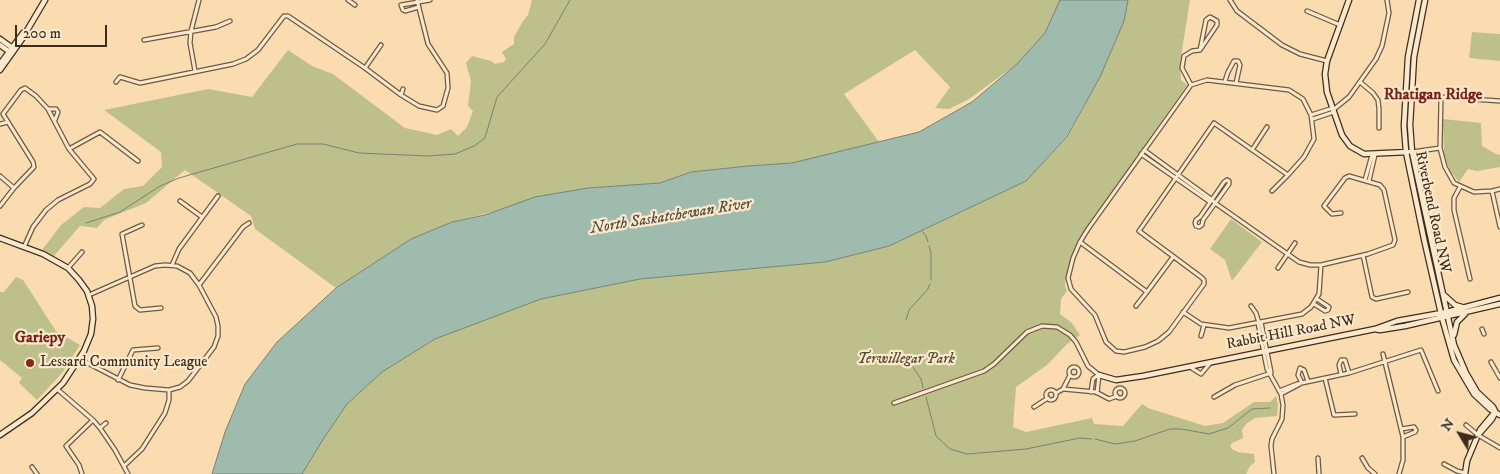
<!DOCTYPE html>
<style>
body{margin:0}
#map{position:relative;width:1500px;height:474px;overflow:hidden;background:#fadcb0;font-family:"IM FELL DW Pica",serif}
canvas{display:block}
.north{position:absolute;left:1435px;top:409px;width:50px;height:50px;-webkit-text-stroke:4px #fce8cc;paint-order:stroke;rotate:307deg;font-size:14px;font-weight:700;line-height:20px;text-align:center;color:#3c2e1d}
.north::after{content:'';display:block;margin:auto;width:18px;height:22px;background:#3c2e1d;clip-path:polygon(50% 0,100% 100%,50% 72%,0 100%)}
.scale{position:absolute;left:15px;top:25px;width:92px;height:22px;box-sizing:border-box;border:2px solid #3c2e1d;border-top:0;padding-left:6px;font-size:15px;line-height:18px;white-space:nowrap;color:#3c2e1d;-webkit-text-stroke:4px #fce8cc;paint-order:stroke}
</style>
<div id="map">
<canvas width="1500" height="474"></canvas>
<div class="north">N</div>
<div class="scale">200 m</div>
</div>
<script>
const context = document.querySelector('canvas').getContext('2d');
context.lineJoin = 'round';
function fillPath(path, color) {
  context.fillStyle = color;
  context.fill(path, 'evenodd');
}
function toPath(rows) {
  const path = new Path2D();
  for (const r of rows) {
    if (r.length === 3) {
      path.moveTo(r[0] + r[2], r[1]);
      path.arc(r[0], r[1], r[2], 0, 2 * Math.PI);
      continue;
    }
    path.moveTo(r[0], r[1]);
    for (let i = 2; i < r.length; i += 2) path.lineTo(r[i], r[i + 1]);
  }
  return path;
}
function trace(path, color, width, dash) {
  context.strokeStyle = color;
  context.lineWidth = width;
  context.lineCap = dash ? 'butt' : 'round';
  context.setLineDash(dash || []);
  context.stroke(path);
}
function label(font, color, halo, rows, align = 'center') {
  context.font = font + ' "IM FELL DW Pica",serif';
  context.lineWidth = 4.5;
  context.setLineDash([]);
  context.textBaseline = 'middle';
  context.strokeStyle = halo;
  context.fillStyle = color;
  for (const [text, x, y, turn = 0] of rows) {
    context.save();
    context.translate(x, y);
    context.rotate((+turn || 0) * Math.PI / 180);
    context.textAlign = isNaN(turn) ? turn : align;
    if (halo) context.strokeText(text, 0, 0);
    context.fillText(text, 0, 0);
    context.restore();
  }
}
const green = toPath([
 [532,0,1060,0,1045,33,1017,64,969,99,949,109,935,108,950,87,915,50,844,94,879,142,792,163,748,166,691,172,661,183,588,188,452,222,411,239,336,288,255,229,251,216,185,170,146,203,104,220,97,228,80,226,54,256,42,250,61,225,84,207,100,208,124,189,143,186,162,167,161,152,104,110,208,89,252,97,288,50,312,66,333,74,405,128,437,135,451,129,458,136,467,127,473,111,468,106,471,81,466,63,472,56,491,61,495,64,504,62,506,59,502,52,514,44,514,37,523,21,528,15],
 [1128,0,1190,0,1180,63,1181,80,1187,85,1078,240,1066,276,1065,286,1067,291,1061,299,1060,314,1071,322,1080,335,1067,344,1047,365,1016,387,1013,427,1026,432,1092,418,1094,424,1123,426,1142,404,1148,408,1205,426,1223,423,1254,402,1270,402,1276,396,1278,404,1277,416,1255,418,1246,424,1242,430,1243,438,1232,443,1230,446,1232,449,1238,452,1254,454,1255,462,1250,466,1246,474,302,474,322,441,347,404,382,372,435,339,541,299,640,279,825,262,889,246,1026,181,1068,137,1101,75,1124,21],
 [1472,32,1500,34,1500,61,1469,58],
 [1443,119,1481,123,1482,146,1496,154,1500,155,1500,167,1477,171,1468,169,1459,182,1449,169,1444,154],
 [1231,219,1262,242,1232,281,1225,260,1210,249],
 [16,277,23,280,56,331,80,345,63,372,37,400,19,383,22,378,0,360,0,292,4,292]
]);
const water = toPath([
 [1060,0,1128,0,1124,21,1101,75,1067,137,1026,181,889,246,825,262,640,279,541,299,435,339,382,372,347,404,322,441,302,474,212,474,225,432,245,384,277,342,336,288,411,239,452,222,485,215,535,197,588,188,660,183,691,172,748,166,792,163,919,132,972,102,1017,64,1045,33,1060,0]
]);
const stream = toPath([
 [86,223,120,212,160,186,179,178,297,144,323,144,359,153,428,156,455,154,474,146,485,138,497,97,545,44,570,0],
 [922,231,926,236,928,242],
 [929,246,931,253,931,280],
 [906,320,909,310,928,289,930,284],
 [913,367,921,379,923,388],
 [926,397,936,436,950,449,967,454,1026,449,1080,438,1092,439],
 [1095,439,1115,444,1135,441,1170,429,1181,429,1209,434,1228,428,1252,409,1270,408]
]);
const street = toPath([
 [348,0,355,5],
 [1230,0,1237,11,1282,45,1300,54,1327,61],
 [419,7,405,11,403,10,401,5,430,0],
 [1307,11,1340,25],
 [144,40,216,27,230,21],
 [365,68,381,45],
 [195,71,190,43,191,31,199,0],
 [1207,80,1289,90,1303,99,1311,115,1314,139,1304,157,1288,175,1214,123,1139,231,1201,277,1204,280,1204,284,1169,332,1158,341,1145,347,1124,352,1116,351,1106,342,1095,315,1071,289,1068,278,1073,258,1080,242,1088,229,1191,85,1207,80],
 [1225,81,1228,72,1234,61,1238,61,1240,65,1236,83],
 [116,82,120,77,140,83,233,64,246,59,258,50,284,16,288,16,365,68,401,95,419,106,437,110,443,106,448,88,447,73,428,44,417,0],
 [1360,82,1373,93,1378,100,1379,109,1379,128],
 [1191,85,1182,68,1184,56,1192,51,1200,50,1217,25,1217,21,1210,17,1206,20,1200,50],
 [401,95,403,89],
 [1500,101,1441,97,1440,148,1445,167,1454,183,1474,192,1492,191,1500,189],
 [49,109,56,109,58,112,55,120],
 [1333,110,1349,97,1376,59,1382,46,1389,13,1387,0],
 [1311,115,1333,108],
 [1313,119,1334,112],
 [0,124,8,122],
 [69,149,100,132,138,161],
 [1144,150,1211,199,1215,203,1299,262,1310,265,1321,265,1368,254,1393,245,1395,240,1384,190,1380,185,1349,176,1345,178,1324,206,1332,214,1341,213],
 [1252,150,1267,127],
 [1412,152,1440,148],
 [1141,154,1210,202],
 [0,176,14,188],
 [1227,180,1229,181,1229,184,1203,220,1202,225,1199,227,1196,226,1195,223,1196,220,1200,217,1224,182,1227,180],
 [1365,180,1372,155],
 [1369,181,1375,155],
 [1460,187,1454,198,1454,210,1470,279],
 [1272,191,1288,175],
 [1492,191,1500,227],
 [180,201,202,217],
 [0,206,14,188,34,167,33,162,3,114,21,90,25,88,36,96,48,109,69,149,94,179,90,184,58,200,46,210,33,227,24,247],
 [142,225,122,234,135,306,140,310,161,308],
 [1080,242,1147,292,1173,257],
 [1363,255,1372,297,1376,299,1408,292],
 [172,265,179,249,218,196],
 [68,268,82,252],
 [1278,268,1295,243],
 [199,285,243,227,249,223],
 [1314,304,1325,311,1328,310,1329,307,1317,299],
 [1136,306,1147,292],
 [1251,306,1256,313,1259,323],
 [1183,312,1201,324,1229,328,1302,314,1311,307,1319,294,1321,265],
 [1261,322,1271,372],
 [1258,323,1267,369,1281,394,1283,405,1282,419,1272,439,1271,446,1274,474],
 [1482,329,1484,334],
 [1201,336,1204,325],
 [1383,354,1403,437,1403,460,1399,474],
 [80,359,130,385,145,388,169,390,180,387,188,381,214,347,218,336,218,326,216,317,199,285,190,273,177,266,165,265,155,266,89,295],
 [1491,362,1500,378],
 [1190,367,1201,374,1211,362],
 [1074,372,5],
 [1341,374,1339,365,1341,360,1345,360,1349,373],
 [1325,378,1334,415,1355,414],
 [118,380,133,350,158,348],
 [1302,383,1298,375,1300,368,1304,370,1308,381],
 [1120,393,5],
 [57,389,93,420,100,428,115,450,128,474],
 [1063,389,1070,375],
 [1051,395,5],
 [1279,391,1297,384,1349,373,1421,350,1438,391],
 [1091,392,1093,379,1098,375],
 [1056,393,1063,389,1096,392,1109,399,1117,396],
 [1097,393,1099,375],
 [1281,394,1300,384],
 [1214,397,1235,385,1271,373],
 [894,403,984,371,994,364,1027,332,1042,326,1057,327,1070,335,1076,342,1088,366,1099,375],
 [1034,407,1048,398],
 [1466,425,1478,435,1500,448],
 [100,428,106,423],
 [1401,429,1414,427,1416,430,1415,432,1403,437],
 [1318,458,1319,474],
 [1362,458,1368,468,1375,474],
 [1444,464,1457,471,1465,473],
 [124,466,142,449,165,413,169,400,169,390],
 [32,467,37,474],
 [82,474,79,465,66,446,93,420]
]);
const secondary = toPath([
 [1349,0,1327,61,1325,74,1327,92,1342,135,1350,146,1364,154,1408,152],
 [1419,0,1408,57,1404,126,1406,152,1424,239,1442,318,1454,360,1474,394,1490,409,1500,415],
 [1425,0,1414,57,1410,125,1412,152,1454,345,1466,373,1477,392,1493,407,1495,411],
 [0,39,14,49],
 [0,45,11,53],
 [0,64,23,33],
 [0,70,22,39,45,0],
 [0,238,43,254,68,268,79,280,87,291,92,306,93,319,91,334,84,351,63,383,32,413,0,435],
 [1444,295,1455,305,1462,307],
 [1375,329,1380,330,1405,326,1500,304],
 [1454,335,1457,322,1465,314],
 [1099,375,1116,380,1143,376,1375,329,1397,321,1447,312,1500,298],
 [1478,435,1492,419,1495,413],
 [1465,474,1467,461,1480,430,1495,412]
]);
const markers = [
 [30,363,5,"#8f2418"]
];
const streetNames = [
 ["Riverbend Road NW",1432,212,78],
 ["Rabbit Hill Road NW",1291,333,-11]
];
const parkNames = [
 ["Terwillegar Park",906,360]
];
const poiNames = [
 ["Lessard Community League",40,363]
];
const neighbourhoodNames = [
 ["Rhatigan Ridge",1433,96],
 ["Gariepy",40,339]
];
const waterNames = [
 ["North Saskatchewan River",671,217,-9]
];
fillPath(green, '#bec08b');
fillPath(water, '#9ebbae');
trace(water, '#778374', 1);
trace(stream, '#778374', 1);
trace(street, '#6c5a42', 5.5);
trace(secondary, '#3c2e1d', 7);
trace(street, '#fce8cc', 3);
trace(secondary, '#fce8cc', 4.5);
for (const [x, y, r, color] of markers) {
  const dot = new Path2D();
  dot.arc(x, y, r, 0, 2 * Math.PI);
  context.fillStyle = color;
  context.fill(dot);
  trace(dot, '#fce8cc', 2);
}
label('15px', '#3c2e1d', '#fce8cc', streetNames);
label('italic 15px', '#564b33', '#fce8cc', parkNames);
label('15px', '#3c2e1d', '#fce8cc', poiNames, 'left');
label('bold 16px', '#7a1f14', '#fce8cc', neighbourhoodNames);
label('italic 16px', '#545141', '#fce8cc', waterNames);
</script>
